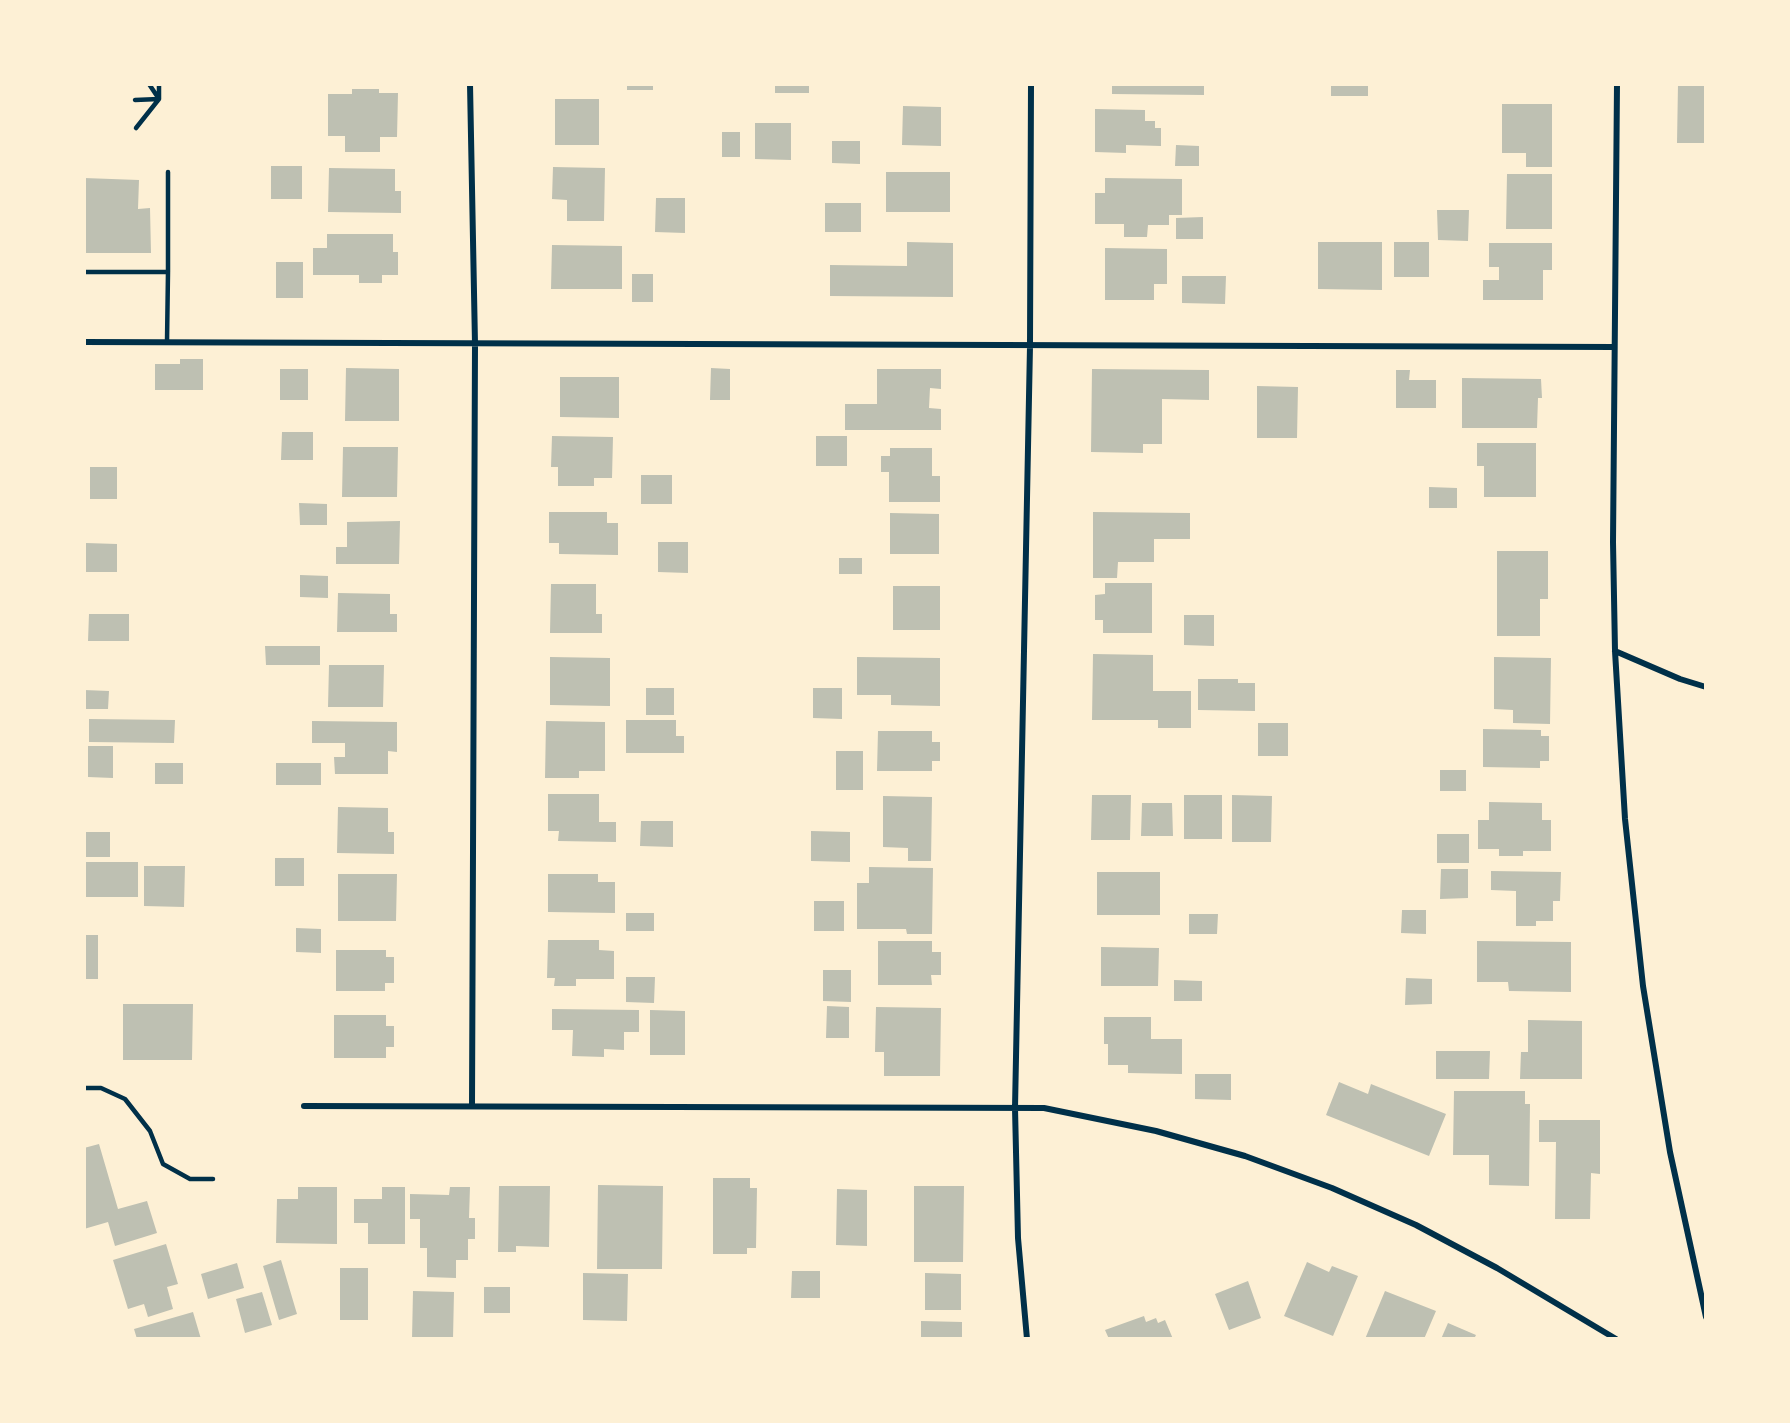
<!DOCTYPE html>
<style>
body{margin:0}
#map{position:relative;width:1790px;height:1423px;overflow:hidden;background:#fdf0d5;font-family:Jost,sans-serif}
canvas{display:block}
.frame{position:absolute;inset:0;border:86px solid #fdf0d5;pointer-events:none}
</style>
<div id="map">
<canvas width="1790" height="1423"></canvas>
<div class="frame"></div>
</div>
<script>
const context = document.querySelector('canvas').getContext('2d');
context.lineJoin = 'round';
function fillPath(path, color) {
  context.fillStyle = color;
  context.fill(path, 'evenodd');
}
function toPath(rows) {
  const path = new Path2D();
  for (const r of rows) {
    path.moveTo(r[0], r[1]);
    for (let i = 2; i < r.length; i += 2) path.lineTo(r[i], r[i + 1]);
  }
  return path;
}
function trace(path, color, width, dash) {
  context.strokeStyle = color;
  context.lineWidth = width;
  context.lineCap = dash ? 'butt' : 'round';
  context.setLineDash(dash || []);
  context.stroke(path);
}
const building = toPath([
 [627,84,653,84,653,90,627,90],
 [775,84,809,84,809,93,775,93],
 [1112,84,1204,84,1204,95,1112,94],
 [1331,84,1368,84,1368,96,1331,96],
 [1678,84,1706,84,1706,143,1677,143],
 [352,89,379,89,379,93,398,93,397,137,380,137,380,152,345,152,345,136,328,136,328,94,352,94],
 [555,99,599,99,599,145,555,145],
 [1502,104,1552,104,1552,167,1526,167,1526,153,1502,153],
 [903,106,941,107,941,146,902,145],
 [1095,109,1145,110,1145,121,1155,121,1155,128,1161,128,1161,146,1126,145,1126,153,1095,152],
 [755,123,791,123,791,160,755,159],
 [722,132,740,132,740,157,722,157],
 [832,141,860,141,860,164,832,163],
 [1176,145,1199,146,1199,166,1175,166],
 [271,166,302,166,302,199,271,199],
 [553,167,605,168,604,221,567,221,567,200,552,199],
 [329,168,395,169,395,191,401,191,401,213,328,212],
 [886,172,950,172,950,212,886,212],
 [1507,174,1552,174,1552,229,1506,229],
 [84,178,139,180,138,209,150,208,151,253,84,253],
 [1105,178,1182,179,1182,215,1169,215,1169,225,1148,225,1147,237,1124,237,1124,224,1095,224,1095,193,1105,193],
 [656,198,685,198,685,233,655,232],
 [825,203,861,203,861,232,825,232],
 [1437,210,1469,210,1468,241,1438,240],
 [1203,217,1203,239,1176,239,1176,218],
 [327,234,393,234,393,252,398,252,398,275,382,275,382,283,359,283,359,275,313,275,313,248,327,248],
 [907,242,953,243,953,297,830,296,830,265,907,266],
 [1318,242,1382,242,1382,290,1318,289],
 [1394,242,1429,242,1429,277,1394,277],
 [1489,243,1552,243,1552,270,1543,270,1543,300,1483,300,1483,280,1499,280,1499,267,1489,267],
 [552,245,622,246,622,289,551,289],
 [1105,248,1167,249,1167,284,1154,284,1154,300,1105,300],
 [276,262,303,262,303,298,276,298],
 [632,274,653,274,653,302,632,302],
 [1182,276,1226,276,1225,304,1182,303],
 [180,359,203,359,203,390,155,390,155,364,180,364],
 [346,368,399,369,399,421,345,421],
 [711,368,730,369,730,400,710,400],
 [280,369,308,369,308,400,280,400],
 [877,369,941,369,941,389,930,388,929,408,941,409,941,430,845,430,845,404,877,404],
 [1092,369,1209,370,1209,400,1162,399,1162,444,1143,444,1143,453,1091,452],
 [1396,370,1410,370,1409,380,1436,380,1436,408,1396,408],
 [560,377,619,377,619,418,560,417],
 [1462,378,1541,379,1542,398,1538,398,1537,428,1462,428],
 [1257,386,1298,387,1297,438,1257,438],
 [282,432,313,432,313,460,281,460],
 [552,436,613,437,612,478,594,478,594,486,558,486,558,467,551,467],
 [816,436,847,436,847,466,816,466],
 [1477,443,1536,443,1536,497,1484,497,1484,466,1477,466],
 [343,447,398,447,397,497,342,497],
 [890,448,932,448,932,476,940,476,940,502,889,502,889,472,881,472,881,456,890,456],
 [90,467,117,467,117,499,90,499],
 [641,475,672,475,672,504,641,504],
 [1429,487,1457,488,1457,508,1429,508],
 [299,503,327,504,327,525,300,525],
 [549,512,607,512,607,523,618,523,618,555,559,554,559,543,549,543],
 [1093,512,1190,513,1190,539,1154,539,1154,562,1118,562,1117,578,1093,578],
 [890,513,939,514,939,554,890,554],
 [400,521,399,564,336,564,336,547,347,547,347,522],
 [658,542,688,542,688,573,658,572],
 [86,543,117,544,117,572,86,572],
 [1497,551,1548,551,1548,599,1540,599,1540,636,1497,636],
 [839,558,862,558,862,574,839,574],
 [300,575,328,576,328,598,300,597],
 [1105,583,1152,583,1152,633,1103,633,1103,620,1095,620,1095,595,1105,594],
 [551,584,596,584,596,614,602,614,602,633,550,633],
 [893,586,940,586,940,630,893,630],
 [338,593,390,594,390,614,397,614,397,632,337,632],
 [89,614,129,614,129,641,88,641],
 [1184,615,1214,615,1214,646,1184,645],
 [265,646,320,646,320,665,266,665],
 [1093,654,1153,655,1153,691,1191,691,1191,728,1158,728,1158,720,1092,720],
 [550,657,610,658,610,706,550,705],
 [857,657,940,658,940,706,891,705,891,695,857,695],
 [1494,657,1551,658,1550,724,1513,723,1513,710,1494,709],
 [329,665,384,665,383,707,328,707],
 [1198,679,1238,679,1238,683,1255,683,1255,711,1198,710],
 [646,688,674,688,674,715,646,715],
 [813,688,842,688,842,719,813,718],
 [84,690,109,691,108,709,84,709],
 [89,719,175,720,174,743,89,742],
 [626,720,676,720,676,736,684,736,684,753,626,753],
 [312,721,397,722,397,752,388,751,388,774,335,774,334,757,345,757,345,743,312,743],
 [546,721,605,722,605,771,579,771,579,778,545,778],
 [1258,723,1288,723,1288,756,1258,756],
 [1483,729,1541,730,1541,736,1549,736,1549,761,1540,761,1540,768,1483,767],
 [878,731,932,731,932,742,940,742,940,761,932,761,932,771,877,771],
 [88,746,113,746,113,778,88,777],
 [836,751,863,751,863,790,836,790],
 [155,763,183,763,183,784,155,784],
 [276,763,321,763,321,785,276,785],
 [1440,770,1466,770,1466,791,1440,791],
 [548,794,599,794,599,822,616,822,616,842,558,841,559,831,548,831],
 [1092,795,1131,795,1130,840,1091,840],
 [1184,795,1222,795,1222,839,1184,839],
 [1232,795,1272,796,1271,842,1232,842],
 [883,796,932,797,931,861,908,861,908,848,883,847],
 [1489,802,1542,803,1542,820,1551,820,1551,851,1523,851,1523,856,1499,856,1499,849,1478,849,1478,820,1489,820],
 [1142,803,1172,803,1173,836,1141,836],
 [338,807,388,808,388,832,394,832,394,854,337,853],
 [641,821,673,821,673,847,640,846],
 [811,831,850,832,850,862,811,861],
 [84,832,110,832,110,857,84,857],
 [1437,834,1469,834,1469,863,1437,863],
 [275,858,304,858,304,886,275,886],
 [84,862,138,862,138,897,84,897],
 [144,866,185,866,184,907,144,906],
 [869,867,933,868,932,934,907,934,906,929,857,929,857,883,869,883],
 [1441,869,1468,869,1468,898,1440,899],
 [1491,871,1561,872,1560,901,1553,901,1553,921,1536,921,1536,926,1516,926,1516,891,1491,890],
 [1097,872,1160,872,1160,915,1097,915],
 [338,874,397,874,396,921,338,921],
 [548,874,598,874,598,882,615,882,615,913,548,912],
 [814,901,844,901,844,931,814,931],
 [1402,910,1426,910,1426,934,1401,933],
 [626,913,654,913,654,931,626,931],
 [1189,914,1218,914,1217,934,1189,934],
 [296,928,321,929,321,953,296,952],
 [84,935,98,935,98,979,84,979],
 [548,940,599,940,599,950,614,951,614,979,576,979,576,986,554,986,555,978,547,978],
 [878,941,932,941,932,952,941,952,941,975,931,975,932,985,878,985],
 [1477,941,1571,942,1571,992,1509,991,1508,982,1477,982],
 [1101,947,1159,948,1158,986,1101,986],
 [336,950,386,950,386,957,394,957,394,983,385,983,385,991,336,991],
 [823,970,851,970,851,1002,823,1001],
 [626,977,655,977,654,1003,626,1002],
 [1406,978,1432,979,1432,1004,1405,1005],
 [1174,980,1202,981,1202,1001,1174,1001],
 [123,1004,193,1004,192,1060,123,1060],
 [827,1006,849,1007,849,1038,826,1038],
 [876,1007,941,1008,940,1076,884,1076,884,1052,875,1052],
 [552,1009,639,1010,639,1032,624,1032,624,1050,604,1049,604,1057,572,1056,573,1030,552,1030],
 [650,1010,685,1011,685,1055,650,1055],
 [334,1015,386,1015,386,1026,394,1026,394,1047,386,1047,386,1058,334,1058],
 [1104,1017,1151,1017,1151,1039,1182,1039,1182,1074,1128,1073,1128,1065,1108,1065,1108,1044,1104,1044],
 [1528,1020,1582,1021,1582,1079,1520,1079,1521,1052,1528,1052],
 [1436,1051,1490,1051,1489,1079,1436,1079],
 [1195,1074,1231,1074,1231,1100,1195,1099],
 [1339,1082,1368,1094,1371,1084,1446,1114,1429,1156,1326,1115],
 [1454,1091,1525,1091,1525,1104,1530,1104,1529,1186,1489,1185,1489,1155,1453,1155],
 [1539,1120,1600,1120,1600,1174,1591,1173,1590,1219,1555,1219,1556,1142,1539,1142],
 [99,1144,118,1209,147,1201,157,1233,115,1246,108,1222,84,1229,84,1148],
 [713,1178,750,1178,750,1188,757,1188,756,1248,747,1248,747,1254,713,1254],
 [598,1185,663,1186,662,1269,597,1269],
 [499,1186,550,1186,549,1247,516,1246,516,1252,498,1252],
 [914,1186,964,1186,963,1262,914,1262],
 [298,1187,337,1187,337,1244,276,1243,277,1199,298,1199],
 [382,1187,405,1187,405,1244,368,1244,368,1223,354,1223,354,1199,382,1199],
 [450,1187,470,1187,469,1218,475,1218,475,1239,468,1239,468,1260,456,1260,456,1278,427,1277,427,1248,420,1248,420,1219,410,1219,410,1194,449,1195],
 [837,1189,867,1190,867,1246,836,1245],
 [166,1244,178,1284,167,1287,173,1309,148,1317,144,1304,128,1309,113,1260],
 [281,1260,297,1314,279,1320,263,1266],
 [1307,1262,1329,1272,1332,1266,1358,1276,1333,1336,1284,1316],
 [237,1263,244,1288,208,1299,201,1274],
 [340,1268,368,1268,368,1320,340,1320],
 [792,1271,820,1271,820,1298,791,1298],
 [583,1273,628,1274,627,1321,583,1320],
 [925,1273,961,1274,961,1310,925,1310],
 [1248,1281,1261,1318,1229,1330,1215,1294],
 [484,1287,510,1287,510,1313,484,1313],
 [413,1291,454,1292,453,1339,412,1339],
 [1385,1291,1436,1311,1424,1339,1365,1339],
 [262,1292,272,1325,245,1333,236,1299],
 [193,1312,201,1339,137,1339,134,1329],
 [1144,1316,1146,1322,1156,1318,1158,1323,1165,1320,1173,1339,1109,1339,1105,1330],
 [921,1321,962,1322,962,1339,921,1339],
 [1448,1323,1476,1335,1474,1339,1441,1339]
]);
const service = toPath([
 [135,100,159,99,149,84],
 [136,128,159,99,159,84],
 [84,272,168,272,167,342],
 [168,272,168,172],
 [84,1088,101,1088,125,1099,150,1131,163,1164,190,1179,213,1179]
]);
const minor = toPath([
 [470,84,475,344,472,1106],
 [1617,84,1613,542,1615,651,1625,819,1643,986,1670,1152,1706,1317],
 [84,342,1614,347],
 [1615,651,1680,679,1706,687],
 [304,1106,1044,1108,1156,1131,1245,1156,1332,1188,1416,1225,1497,1268,1616,1339],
 [1027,1339,1018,1238,1015,1108,1030,346,1031,84]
]);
fillPath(building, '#bec0b2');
trace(service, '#003049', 4.5);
trace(minor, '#003049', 6);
</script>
